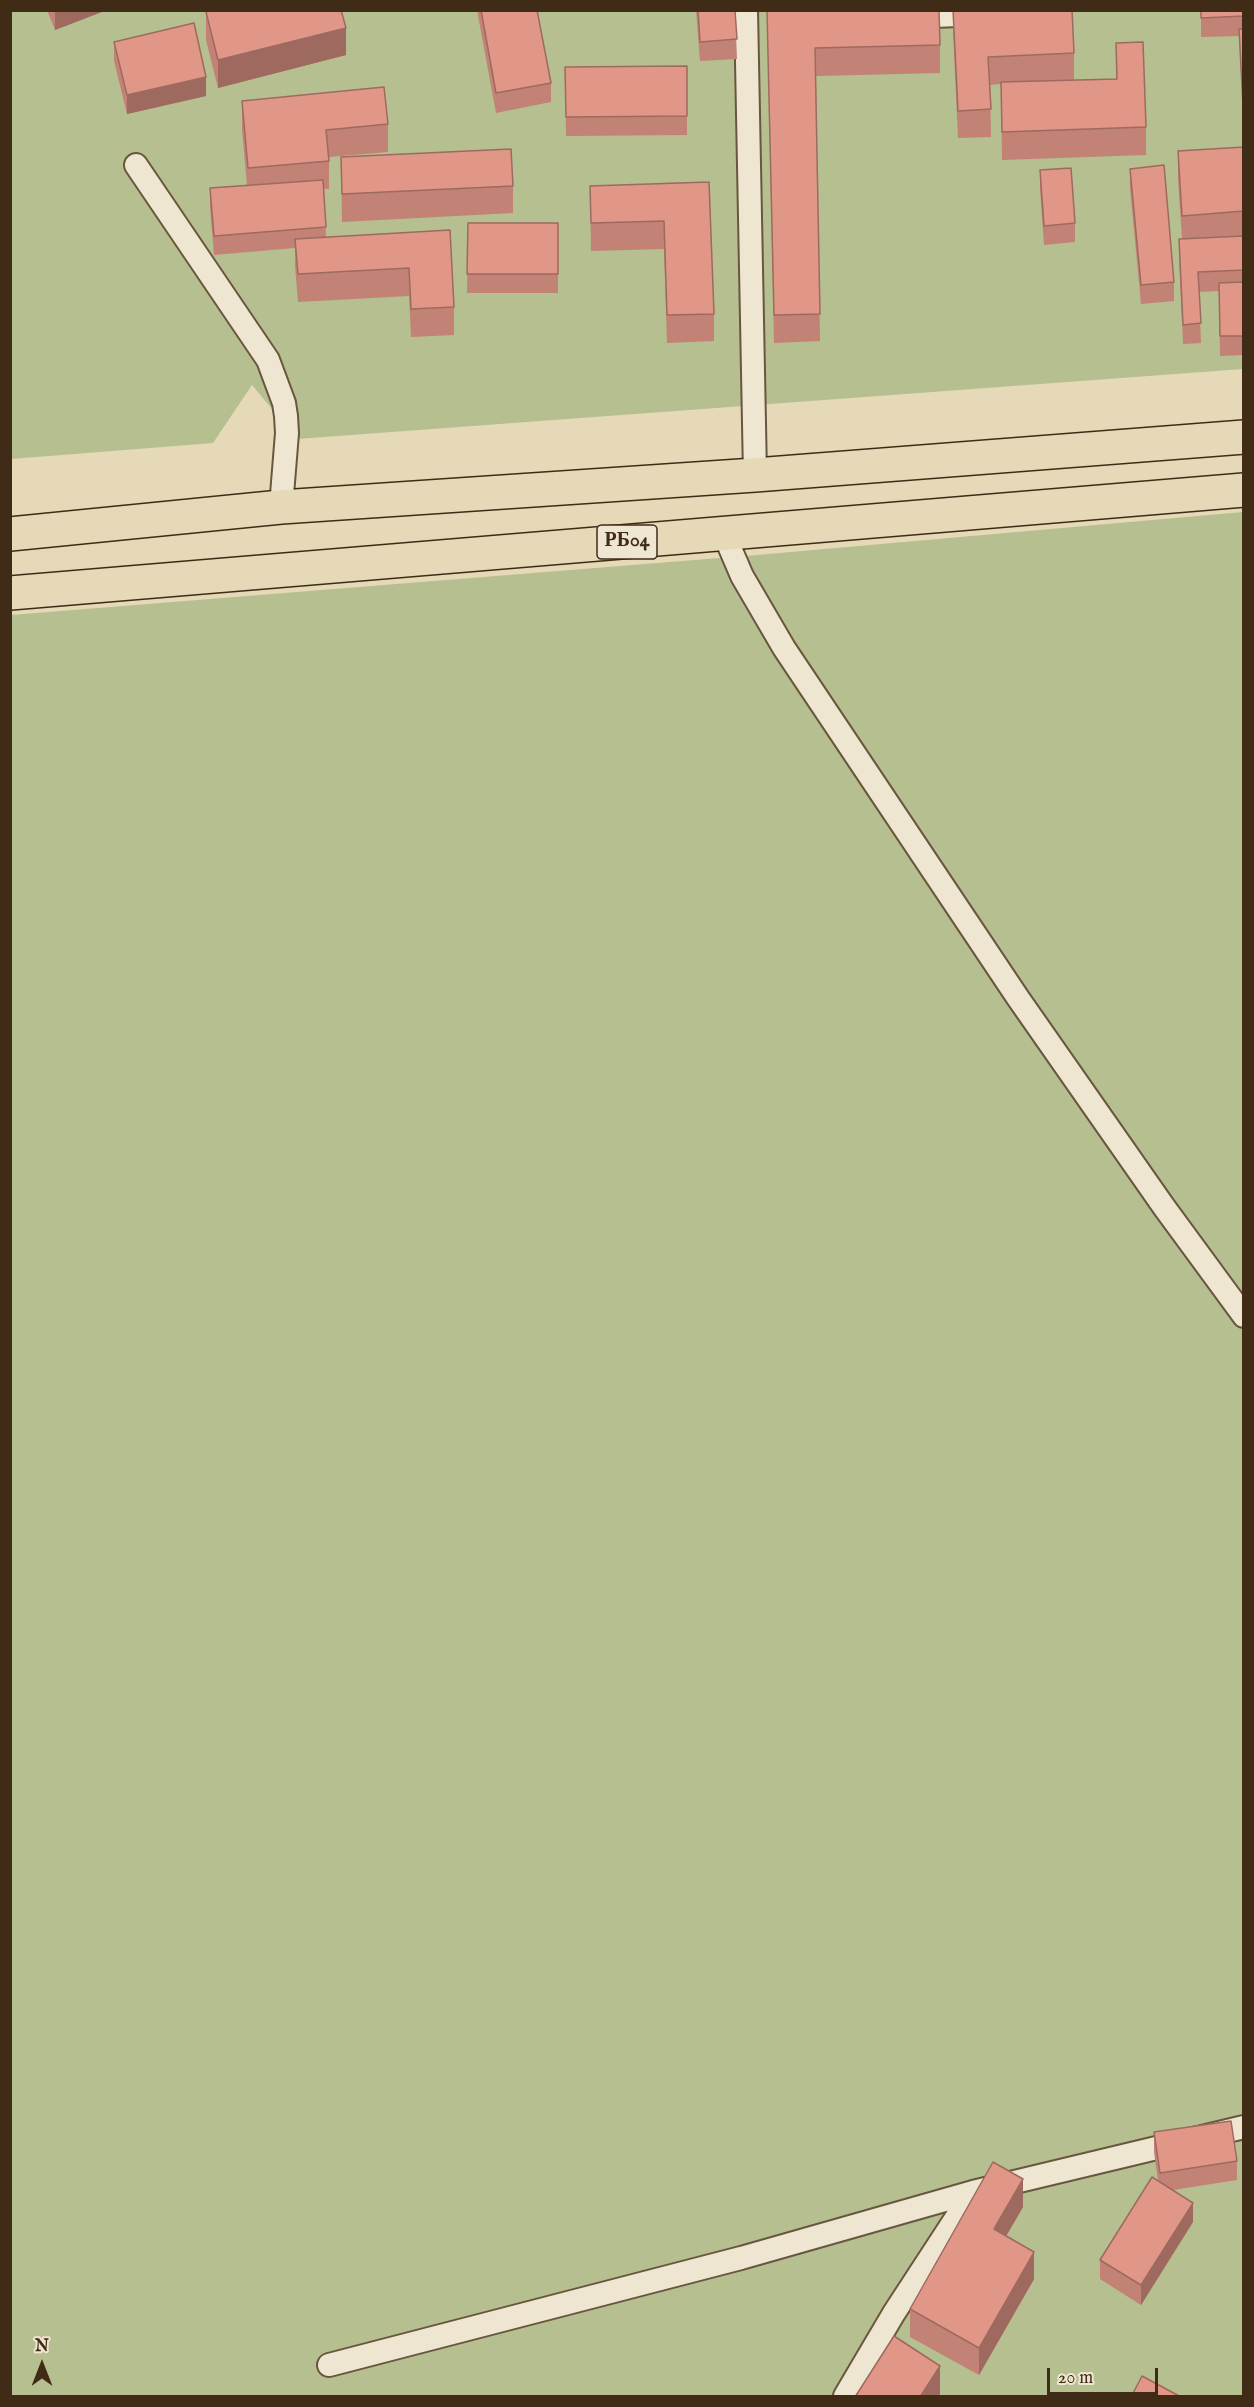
<!DOCTYPE html>
<meta charset="utf-8">
<style>
body{margin:0}
#map{position:relative;width:1254px;height:2407px;overflow:hidden;background:#e5d9b8;font-family:"IM FELL English",serif}
canvas{display:block}
.frame{position:absolute;inset:0;border:12px solid #402b17;pointer-events:none}
.north{position:absolute;left:12px;top:2335px;width:60px;height:60px;-webkit-text-stroke:4px #eee6d1;paint-order:stroke;rotate:0deg;font-size:16px;font-weight:700;line-height:24px;text-align:center;color:#402b17}
.north::after{content:'';display:block;margin:auto;width:21px;height:27px;background:#402b17;clip-path:polygon(50% 0,100% 100%,50% 72%,0 100%)}
.scale{position:absolute;left:1047px;top:2368px;width:111px;height:27px;box-sizing:border-box;border:3px solid #402b17;border-top:0;padding-left:8px;font-size:18px;line-height:21px;white-space:nowrap;color:#402b17;-webkit-text-stroke:4px #eee6d1;paint-order:stroke}
</style>
<div id="map">
<canvas width="1254" height="2407"></canvas>
<div class="frame"></div>
<div class="north">N</div>
<div class="scale">20 m</div>
</div>
<script>
const context = document.querySelector('canvas').getContext('2d');
context.lineJoin = 'round';
function fillPath(path, color) {
  context.fillStyle = color;
  context.fill(path, 'evenodd');
}
function toPath(rows) {
  const path = new Path2D();
  for (const r of rows) {
    path.moveTo(r[0], r[1]);
    for (let i = 2; i < r.length; i += 2) path.lineTo(r[i], r[i + 1]);
  }
  return path;
}
function trace(path, color, width, dash) {
  context.strokeStyle = color;
  context.lineWidth = width;
  context.lineCap = dash ? 'butt' : 'round';
  context.setLineDash(dash || []);
  context.stroke(path);
}
function label(font, color, halo, rows, align = 'center') {
  context.font = font + ' "IM FELL English",serif';
  context.lineWidth = 5;
  context.setLineDash([]);
  context.textBaseline = 'middle';
  context.strokeStyle = halo;
  context.fillStyle = color;
  for (const [text, x, y, turn = 0] of rows) {
    context.save();
    context.translate(x, y);
    context.rotate((+turn || 0) * Math.PI / 180);
    context.textAlign = isNaN(turn) ? turn : align;
    if (halo) context.strokeText(text, 0, 0);
    context.fillText(text, 0, 0);
    context.restore();
  }
}
const green = toPath([
 [11,11,1243,11,1243,369,297,439,252,385,213,443,11,459],
 [1243,512,1243,2396,11,2396,11,615,757,555]
]);
const service = toPath([
 [746,10,755,475],
 [909,17,984,14],
 [136,165,268,360,284,403,286,416,287,433,281,507],
 [724,534,742,576,784,648,1018,998,1164,1207,1244,1316],
 [329,2365,741,2258,973,2192,1244,2127],
 [845,2396,894,2313,973,2192]
]);
const trunk = toPath([
 [10,534,281,507,755,475,1244,437],
 [10,593,1244,490]
]);
const wall = toPath([
 [47,10,107,10,55,30],
 [477,10,537,10,551,83,551,102,496,113],
 [696,10,735,10,737,59,700,61],
 [767,10,940,45,940,73,816,76,820,341,774,343],
 [953,10,1074,53,1074,80,1116,79,1116,43,1146,127,1146,155,1002,160,1001,84,990,85,991,137,958,138,953,30],
 [1201,10,1244,10,1244,124,1239,36,1201,37],
 [206,12,346,55,218,88,206,40],
 [114,42,206,96,127,114,114,61],
 [565,67,687,116,687,135,566,136],
 [242,101,388,124,388,152,329,157,329,189,324,189,326,237,450,230,454,307,454,335,411,337,409,296,298,302,295,266,295,248,214,255,210,207,210,188,247,185,242,129],
 [1244,147,1244,355,1220,356,1219,291,1199,292,1201,343,1183,344,1179,258,1179,239,1182,238,1178,179,1178,151],
 [341,157,513,186,513,213,342,222],
 [1130,169,1174,282,1174,301,1141,304,1130,188],
 [1040,170,1075,223,1075,242,1044,245,1040,190],
 [709,182,714,314,714,341,667,343,664,249,591,251,590,186],
 [468,223,558,223,558,293,467,293],
 [1154,2132,1237,2161,1237,2180,1173,2190,1193,2222,1141,2305,1100,2279,1100,2260,1158,2181,1154,2152],
 [1023,2207,1006,2236,1034,2279,979,2375,910,2337,910,2309]
]);
const shadedWall = toPath([
 [56,10,107,10,55,30,55,11],
 [346,28,346,55,218,88,218,60],
 [206,77,206,96,127,114,127,95],
 [1023,2179,1023,2207,994,2257,994,2229],
 [1193,2203,1193,2222,1141,2305,1141,2285],
 [1034,2252,1034,2279,979,2375,979,2348],
 [940,2366,940,2394,938,2397,920,2397]
]);
const building = toPath([
 [213,10,341,10,346,28,218,60,206,12,213,10],
 [481,10,537,10,551,83,496,93,481,10],
 [698,10,735,10,737,39,700,42,698,10],
 [767,10,939,10,940,45,815,48,820,314,774,315,767,10],
 [953,10,1072,10,1074,53,988,57,991,109,958,111,953,10],
 [1201,10,1244,10,1244,16,1201,18,1201,10],
 [194,23,206,77,127,95,114,42,194,23],
 [1239,29,1244,29,1243,105,1239,29],
 [1143,42,1146,127,1002,132,1001,82,1117,79,1116,43,1143,42],
 [687,66,687,116,566,117,565,67,687,66],
 [384,87,388,124,326,130,329,161,248,168,242,101,384,87],
 [1244,147,1244,211,1182,216,1178,151,1244,147],
 [511,149,513,186,342,194,341,157,511,149],
 [1164,165,1174,282,1141,285,1130,169,1164,165],
 [1071,168,1075,223,1044,226,1040,170,1071,168],
 [323,180,326,227,214,236,210,188,323,180],
 [709,182,714,314,667,315,664,221,591,223,590,186,709,182],
 [468,223,558,223,558,274,467,274,468,223],
 [450,230,454,307,411,309,409,268,298,274,295,239,450,230],
 [1244,236,1244,270,1198,272,1201,323,1183,325,1179,239,1244,236],
 [1244,282,1244,336,1220,336,1219,283,1244,282],
 [1231,2121,1237,2161,1160,2173,1154,2132,1231,2121],
 [993,2162,1023,2179,994,2229,1034,2252,979,2348,910,2309,993,2162],
 [1152,2177,1193,2203,1141,2285,1100,2260,1152,2177],
 [894,2336,940,2366,920,2397,855,2397,894,2336],
 [1142,2376,1181,2397,1131,2397,1142,2376]
]);
const shields = [
 [627,542,60]
];
const shieldNames = [
 ["РБ04",627,542]
];
fillPath(green, '#b5bf8f');
trace(service, '#69563f', 26);
trace(trunk, '#402b17', 36);
trace(service, '#eee6d1', 22);
trace(trunk, '#e5d9b8', 33);
fillPath(wall, '#c28275');
fillPath(shadedWall, '#9e6a5f');
fillPath(building, '#e19788');
trace(building, '#9e6a5f', 1.5);
for (const [x, y, w] of shields) {
  const box = new Path2D();
  box.roundRect(x - w / 2, y - 17, w, 34, 4.5);
  context.fillStyle = '#eee6d1';
  context.fill(box);
  trace(box, '#402b17', 1.5);
}
label('bold 20px', '#402b17', null, shieldNames);
</script>
